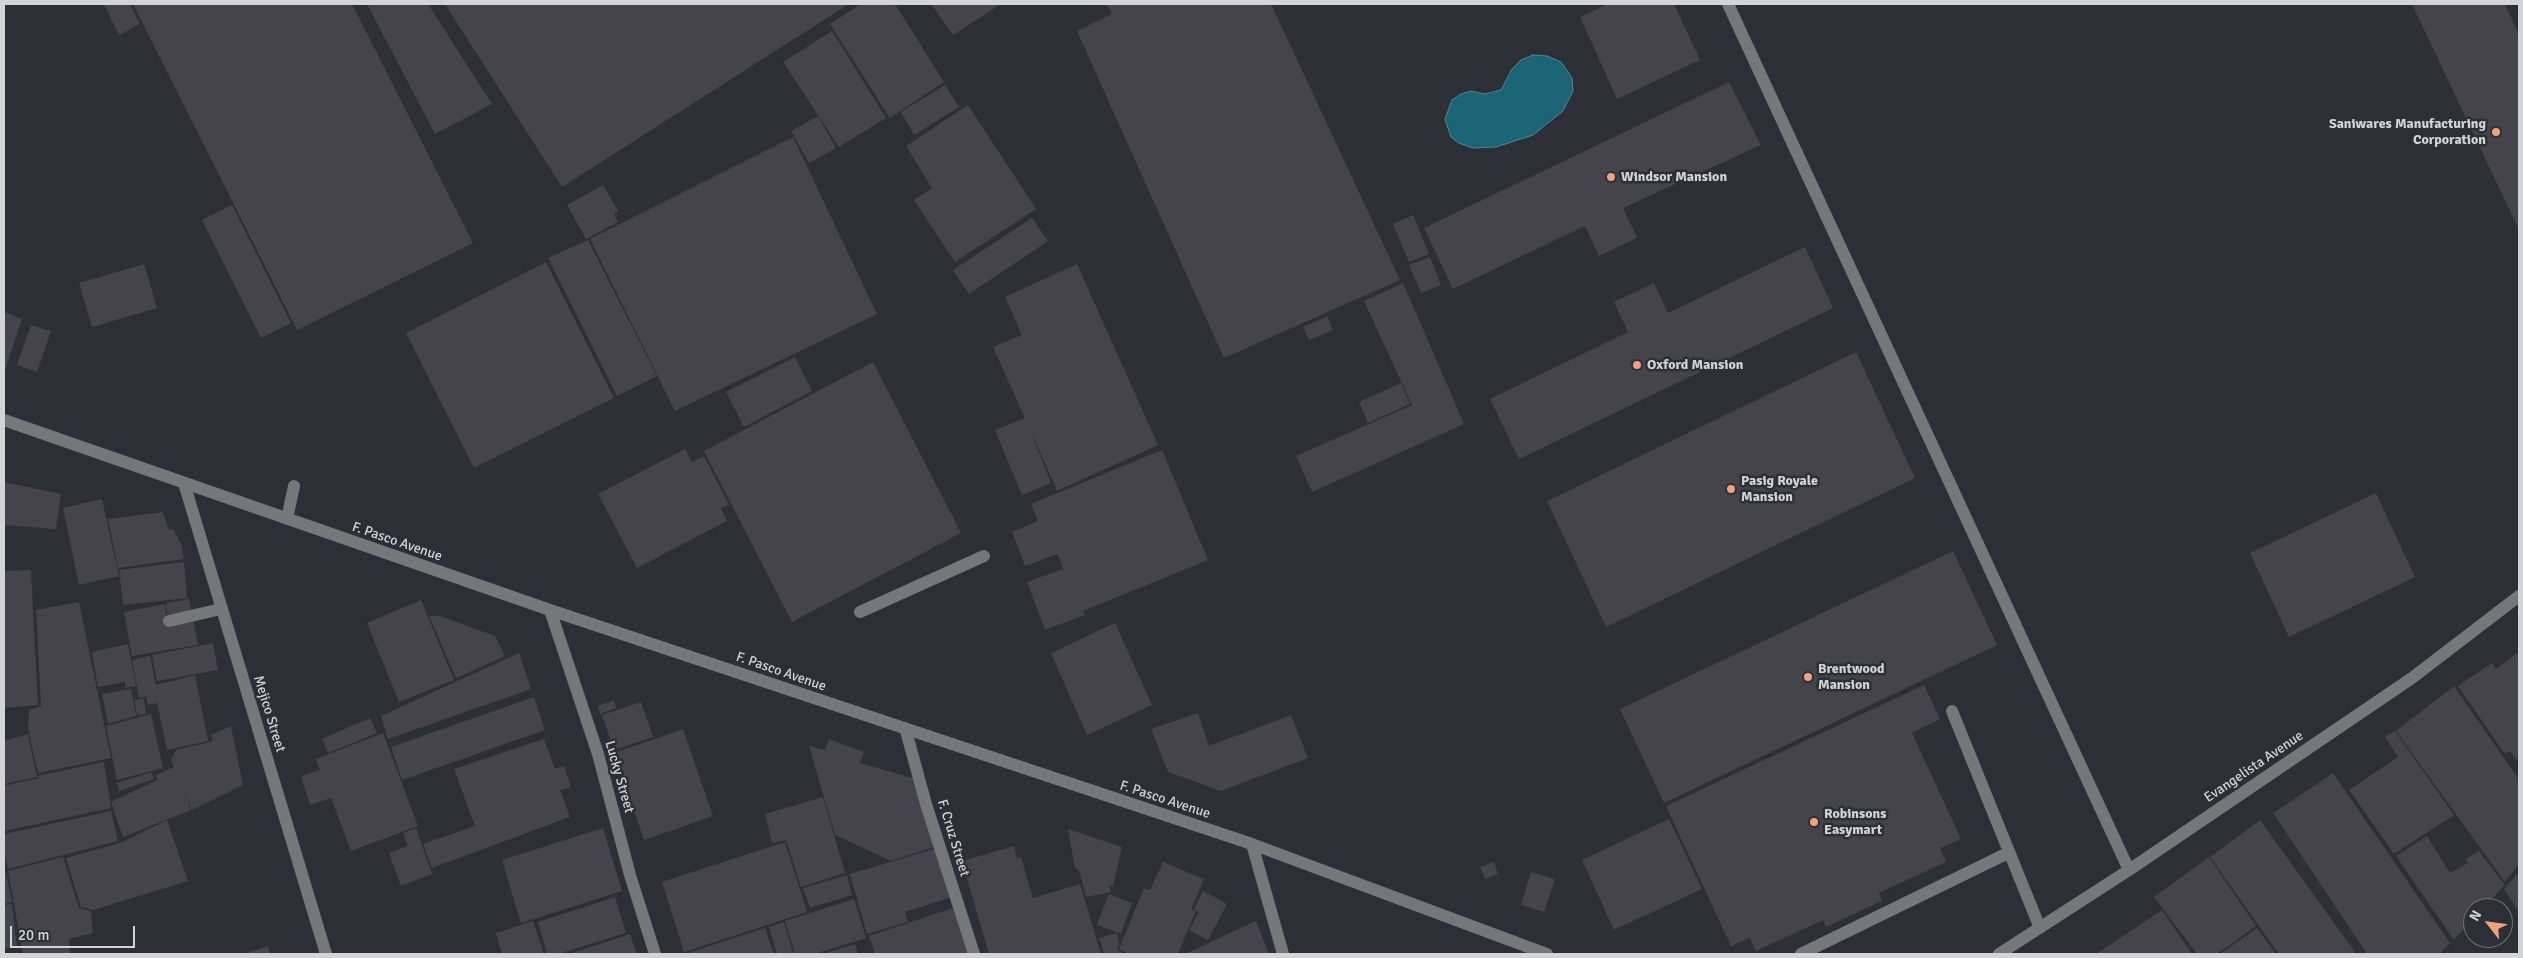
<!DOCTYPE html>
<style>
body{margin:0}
#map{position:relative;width:2523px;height:958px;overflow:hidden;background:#2d2f37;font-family:Signika,sans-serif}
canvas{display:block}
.frame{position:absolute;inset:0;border:5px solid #d2d4d8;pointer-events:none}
.north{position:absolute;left:2463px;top:898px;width:50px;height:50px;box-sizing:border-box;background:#2d2f37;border:1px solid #6f7177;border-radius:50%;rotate:300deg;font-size:14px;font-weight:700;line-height:20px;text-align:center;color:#d2d4d8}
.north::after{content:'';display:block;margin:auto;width:18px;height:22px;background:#f1a17d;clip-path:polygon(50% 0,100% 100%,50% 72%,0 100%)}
.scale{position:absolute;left:10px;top:926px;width:125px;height:22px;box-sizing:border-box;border:2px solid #d2d4d8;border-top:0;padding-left:6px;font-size:15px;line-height:18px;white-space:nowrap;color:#d2d4d8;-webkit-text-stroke:4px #2d2f37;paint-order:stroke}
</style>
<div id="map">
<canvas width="2523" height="958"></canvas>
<div class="frame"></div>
<div class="north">N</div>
<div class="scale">20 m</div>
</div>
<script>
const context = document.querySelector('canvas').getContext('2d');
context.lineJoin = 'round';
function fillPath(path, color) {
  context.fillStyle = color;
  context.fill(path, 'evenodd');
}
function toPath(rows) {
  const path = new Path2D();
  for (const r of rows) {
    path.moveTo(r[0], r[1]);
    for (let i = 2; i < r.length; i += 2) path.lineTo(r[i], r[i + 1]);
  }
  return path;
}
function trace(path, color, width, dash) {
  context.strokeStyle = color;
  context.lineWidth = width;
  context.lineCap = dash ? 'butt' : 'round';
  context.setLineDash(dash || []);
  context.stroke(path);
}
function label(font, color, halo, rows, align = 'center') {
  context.font = font + ' Signika,sans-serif';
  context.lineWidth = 5;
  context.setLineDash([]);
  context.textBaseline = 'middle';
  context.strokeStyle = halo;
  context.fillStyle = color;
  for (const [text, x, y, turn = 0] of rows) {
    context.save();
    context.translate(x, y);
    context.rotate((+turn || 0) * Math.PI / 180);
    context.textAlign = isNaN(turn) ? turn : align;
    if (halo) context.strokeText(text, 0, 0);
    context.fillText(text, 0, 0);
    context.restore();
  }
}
const water = toPath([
 [1533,55,1547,56,1561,62,1572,78,1573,91,1563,111,1533,135,1496,147,1473,148,1459,143,1451,137,1445,119,1452,100,1461,94,1471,91,1485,94,1501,90,1512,69,1521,60,1533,55]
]);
const building = toPath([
 [104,4,130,4,140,24,119,35],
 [133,4,352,4,473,243,297,330],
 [367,4,428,4,492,104,435,134],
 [445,4,849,4,562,187],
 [861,4,895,4,944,82,890,118,830,24],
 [931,4,1001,4,953,35],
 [1107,4,1271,4,1400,280,1224,358,1077,31,1112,14],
 [1608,4,1674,4,1700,60,1617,99,1580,17],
 [2412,4,2505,4,2519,35,2519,230],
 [832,31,886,118,839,147,783,62],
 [1729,82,1761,145,1623,208,1637,238,1599,256,1585,226,1453,289,1424,228],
 [945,85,959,107,914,135,901,112],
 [968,105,1036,209,955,262,914,200,932,188,906,146],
 [818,116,836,148,809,163,791,131],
 [793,137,877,314,675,411,590,239],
 [603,185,618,211,614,214,618,222,586,239,567,205],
 [232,205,291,323,261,338,202,220],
 [1413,215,1429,254,1409,262,1393,224],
 [1032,218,1048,241,969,294,953,270],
 [588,240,657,376,617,396,548,258],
 [1805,247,1833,308,1519,459,1490,399,1628,332,1614,302,1654,283,1668,313],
 [1430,257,1441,285,1421,293,1409,265],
 [546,262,614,398,474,468,406,333],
 [144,264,157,308,92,327,79,283],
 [1077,264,1158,445,1057,491,1029,427,1051,483,1022,495,995,430,1025,418,993,347,1022,335,1005,297],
 [1403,283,1464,424,1312,492,1296,456,1412,405,1364,301],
 [4,312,22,319,5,370,4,370],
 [1327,316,1333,330,1309,340,1303,327],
 [31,325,51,331,37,372,17,365],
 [1856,352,1915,478,1606,627,1547,501],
 [795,357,812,391,744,427,726,392],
 [873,362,961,533,792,622,704,451],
 [1401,383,1410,404,1368,423,1359,402],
 [685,449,692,462,704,456,729,505,721,508,727,521,637,568,598,494],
 [1162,450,1208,560,1083,611,1085,615,1045,630,1027,582,1063,569,1058,554,1025,566,1012,532,1038,521,1031,504],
 [4,482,61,494,56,529,4,525],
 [2376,493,2415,577,2289,637,2250,553],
 [102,499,119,576,79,585,63,508],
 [163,512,169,530,173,529,181,544,184,559,118,568,108,519],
 [1953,551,1997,645,1664,803,1620,709],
 [184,562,187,598,123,605,119,570],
 [31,570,38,705,4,708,4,571],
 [189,599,192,615,168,619,166,603],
 [421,600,454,680,399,702,367,623],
 [79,602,111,758,38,773,28,729,29,710,41,706,36,610],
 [165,604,167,622,193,618,198,645,132,656,124,612],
 [429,616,440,616,495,636,505,656,456,678],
 [1115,623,1152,705,1087,735,1051,653],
 [213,643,218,670,157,681,152,655],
 [128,644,136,686,125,688,125,682,98,687,92,652],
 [2519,652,2519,758,2516,760,2510,751,2505,754,2458,686,2492,663,2496,669],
 [519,653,531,689,388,739,381,716],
 [150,656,156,685,195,675,208,741,167,750,157,703,148,705,146,697,139,698,132,660],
 [1924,685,1940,719,1912,733,1961,839,1940,848,1946,862,1879,893,1882,901,1826,927,1823,920,1756,951,1750,938,1731,946,1666,806],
 [2454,686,2519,780,2519,864,2505,882,2396,731],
 [131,689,136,716,108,724,102,694],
 [534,697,545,730,402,780,391,747],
 [144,699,146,714,137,715,134,700],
 [614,700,616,708,600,714,598,706],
 [641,702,653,737,614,750,602,715],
 [1198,713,1209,746,1291,715,1308,758,1221,791,1168,772,1151,729],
 [151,714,163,768,117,780,106,726],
 [370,718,377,733,328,753,322,739],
 [231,726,243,785,192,810,183,790,191,810,123,837,111,802,157,780,156,775,174,767,171,760,176,750,213,741,211,735],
 [683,729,713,816,644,840,614,753],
 [2395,731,2454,815,2394,854,2349,790,2398,757,2385,737],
 [383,733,418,826,351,851,331,798,310,805,301,776,320,770,316,759],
 [28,734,37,777,4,784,4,741],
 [544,739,555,769,564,766,571,787,560,790,570,817,432,868,423,844,475,826,454,769],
 [829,739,864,752,860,763,916,779,937,846,891,861,835,835,809,746,825,750],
 [104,762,111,808,4,831,4,786,38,778,37,776],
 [151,772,154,779,119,791,117,783],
 [2333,773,2450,943,2440,954,2367,954,2273,813],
 [823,797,845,873,801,887,786,840,772,843,765,814],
 [111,811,118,841,8,869,4,852,4,834],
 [1669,819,1702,889,1614,930,1582,860],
 [167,820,188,881,93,910,81,907,66,858,120,843],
 [2260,820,2355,952,2353,954,2279,954,2210,857],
 [416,828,432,874,401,886,389,853,408,846,403,833],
 [603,828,622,891,521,923,502,860],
 [1068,829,1122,847,1113,886,1109,886,1111,892,1086,897,1079,870,1075,868],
 [2427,836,2450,873,2468,863,2466,859,2479,851,2505,885,2483,908,2473,908,2473,919,2454,940,2396,856],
 [785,842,807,912,684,952,662,882],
 [1014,846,1017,858,1021,857,1033,898,1080,884,1101,954,989,954,962,861],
 [937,848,952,897,905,912,908,922,867,934,850,874],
 [63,857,79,908,91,911,93,933,69,939,70,954,23,954,8,871],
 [2209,857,2256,926,2217,954,2197,954,2154,897],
 [1163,862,1204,879,1191,909,1196,911,1178,954,1129,954,1119,949,1144,888,1150,890],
 [1494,862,1498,874,1485,879,1480,867],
 [1531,872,1555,879,1544,912,1521,905],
 [2519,872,2519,912,2504,889],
 [4,873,6,873,12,902,4,904],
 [847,875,852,895,810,908,803,888],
 [1203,891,1227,904,1208,940,1189,930,1199,912,1200,913,1194,909],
 [1109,894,1132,903,1121,934,1097,925],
 [615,897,626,933,558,954,547,954,538,922],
 [854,899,866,938,814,954,795,954,785,921],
 [12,904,17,947,4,949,4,905],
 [953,908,968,954,875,954,869,936],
 [2162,910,2192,954,2096,954],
 [533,921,544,954,502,954,496,933],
 [1256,921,1269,954,1185,954],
 [784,922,793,953,777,954,769,927],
 [765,928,774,954,685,954],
 [2257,928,2276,954,2220,954],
 [1117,933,1119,944,1117,949,1123,954,1104,954,1099,938],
 [630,934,637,954,569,954],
 [855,944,858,954,823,954],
 [268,946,270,954,244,954]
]);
const minor = toPath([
 [1728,4,2129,870],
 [4,420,550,610,1252,844,1547,954],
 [184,483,326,954],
 [287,519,294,486],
 [550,610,598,754,630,875,655,954],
 [860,612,984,556],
 [169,621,221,609],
 [1952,711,2040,928],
 [906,731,926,804,974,954],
 [1252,844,1283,954],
 [1801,954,2008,853],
 [1999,954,2129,870,2412,678,2519,596]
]);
const markers = [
 [2496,132,5,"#f1a17d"],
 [1611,177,5,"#f1a17d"],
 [1637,365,5,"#f1a17d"],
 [1731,489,5,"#f1a17d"],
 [1808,677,5,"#f1a17d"],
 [1814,822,5,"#f1a17d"]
];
const poiNames = [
 ["Saniwares Manufacturing",2486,124,"right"],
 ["Corporation",2486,140,"right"],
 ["Windsor Mansion",1621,177],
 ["Oxford Mansion",1647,365],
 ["Pasig Royale",1741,481],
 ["Mansion",1741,497],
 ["Brentwood",1818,669],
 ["Mansion",1818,685],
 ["Robinsons",1824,814],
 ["Easymart",1824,830]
];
const streetNames = [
 ["F. Pasco Avenue",397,542,19],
 ["F. Pasco Avenue",781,672,19],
 ["Mejico Street",269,714,73],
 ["Evangelista Avenue",2254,767,-34],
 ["Lucky Street",619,777,74],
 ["F. Pasco Avenue",1165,800,18],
 ["F. Cruz Street",953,838,73]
];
fillPath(water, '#1b6476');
trace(water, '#528693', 1);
fillPath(building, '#45434b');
trace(minor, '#75787b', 12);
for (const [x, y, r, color] of markers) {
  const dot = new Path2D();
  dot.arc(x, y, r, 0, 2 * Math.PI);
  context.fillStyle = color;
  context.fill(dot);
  trace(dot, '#2d2f37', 2);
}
label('bold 14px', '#d2d4d8', '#2d2f37', poiNames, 'left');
label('14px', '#d2d4d8', '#2d2f37', streetNames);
</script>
